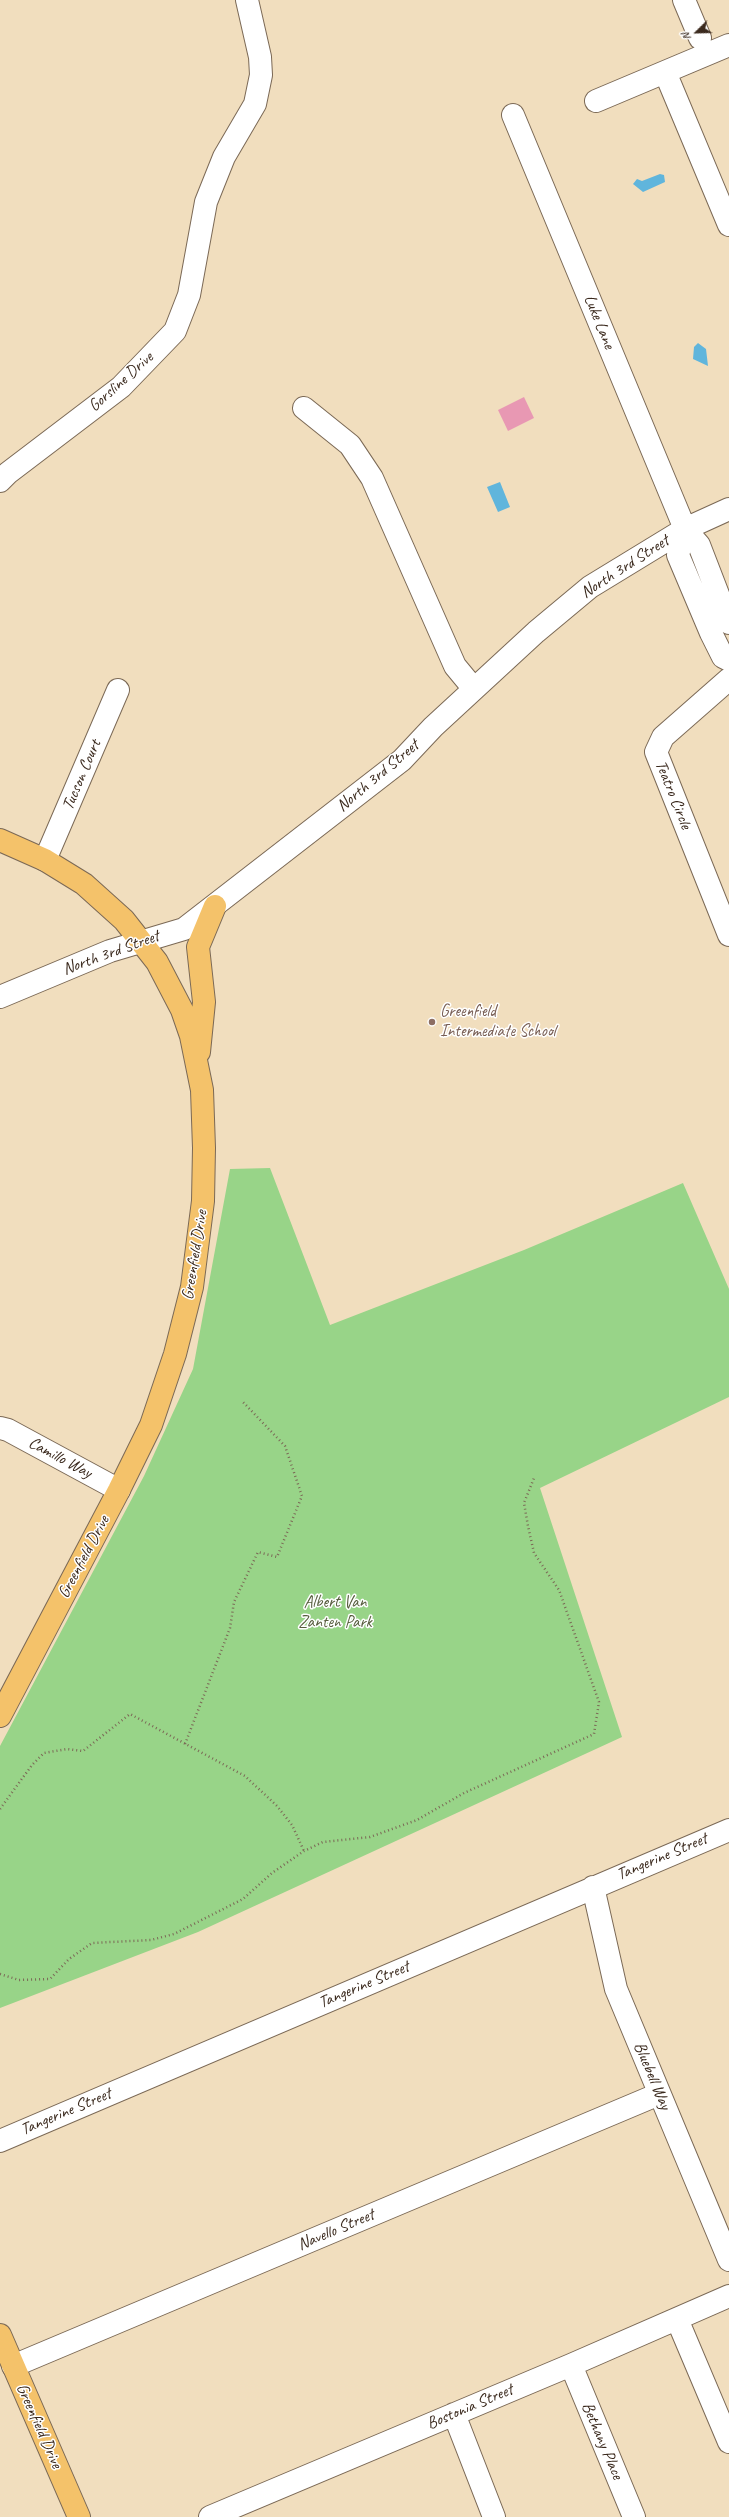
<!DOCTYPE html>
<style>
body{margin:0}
#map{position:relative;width:729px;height:2517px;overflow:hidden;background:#f1debe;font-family:Caveat,sans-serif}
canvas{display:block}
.north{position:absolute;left:677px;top:12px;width:40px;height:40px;-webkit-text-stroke:3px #fff;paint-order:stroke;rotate:247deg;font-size:11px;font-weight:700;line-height:16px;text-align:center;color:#3b2a1e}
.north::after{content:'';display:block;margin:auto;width:14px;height:18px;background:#3b2a1e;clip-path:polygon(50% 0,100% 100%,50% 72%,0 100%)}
</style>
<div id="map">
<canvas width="729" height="2517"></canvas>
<div class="north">N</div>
</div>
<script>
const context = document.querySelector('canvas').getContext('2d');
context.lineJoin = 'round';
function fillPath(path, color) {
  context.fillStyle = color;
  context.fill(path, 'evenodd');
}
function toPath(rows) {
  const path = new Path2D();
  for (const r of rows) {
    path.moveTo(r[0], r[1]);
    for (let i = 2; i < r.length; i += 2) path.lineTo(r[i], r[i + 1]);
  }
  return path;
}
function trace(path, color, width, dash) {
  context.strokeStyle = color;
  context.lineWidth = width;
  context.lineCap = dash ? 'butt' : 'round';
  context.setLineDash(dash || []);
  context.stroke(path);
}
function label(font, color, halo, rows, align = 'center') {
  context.font = font + ' Caveat,sans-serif';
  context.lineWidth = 3;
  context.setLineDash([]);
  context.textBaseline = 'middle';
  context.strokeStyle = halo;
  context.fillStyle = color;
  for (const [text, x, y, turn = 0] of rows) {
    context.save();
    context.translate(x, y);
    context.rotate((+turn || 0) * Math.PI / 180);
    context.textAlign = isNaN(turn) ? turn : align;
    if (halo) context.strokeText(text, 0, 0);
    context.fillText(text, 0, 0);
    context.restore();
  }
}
const green = toPath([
 [270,1168,330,1325,524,1250,683,1183,729,1289,729,1397,540,1488,622,1737,198,1932,0,2008,0,1746,144,1476,193,1369,230,1169]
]);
const water = toPath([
 [660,174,664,175,665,182,643,192,633,184,637,179,642,181],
 [698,343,706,349,708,366,693,359,694,347],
 [500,482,510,507,498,512,487,487]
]);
const building = toPath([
 [524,397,534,418,508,431,498,410]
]);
const path = toPath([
 [185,1744,230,1628,234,1602,258,1552,277,1557,302,1496,285,1446,243,1402],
 [0,1809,32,1765,44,1753,67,1749,83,1751,130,1714,245,1776,277,1806,292,1825,304,1851],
 [0,1974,19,1980,50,1979,69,1959,92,1943,151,1940,174,1934,243,1899,272,1873,304,1851,323,1842,370,1837,417,1820,464,1793,594,1734,599,1702,559,1590,534,1553,528,1526,524,1503,534,1478]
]);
const minor = toPath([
 [684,0,700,38],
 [665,72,729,225],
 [596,101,729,45],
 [513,115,685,529],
 [304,408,350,445,372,478,455,666,474,689],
 [0,481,8,473,121,387,175,331,189,295,206,202,224,157,255,104,261,75,260,57,247,0],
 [729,623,699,545,685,529,678,555,711,633,723,657,729,660],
 [729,679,663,737,656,752,729,935],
 [45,860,118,690],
 [0,997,110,951,184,929,402,760,433,727,536,632,590,587,685,529,729,509],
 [0,1428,8,1430,119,1490],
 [593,1887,616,1989,729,2260],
 [0,2141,729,1830],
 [677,2319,729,2442],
 [571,2365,634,2517],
 [13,2366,659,2094],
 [454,2414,494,2517],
 [210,2517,571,2365,729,2296]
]);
const major = toPath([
 [0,840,45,860,84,884,124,920,157,962,182,1010,191,1036,202,1090,204,1148,203,1201,192,1287,175,1354,151,1425,119,1490,0,1716],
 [199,1052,204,1002,198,947,215,906],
 [0,2335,79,2517]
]);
const markers = [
 [432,1022,4,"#8d6e63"]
];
const streetNames = [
 ["Luke Lane",599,322,68],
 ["Gorsline Drive",121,382,-42],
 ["North 3rd Street",625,567,-33],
 ["Tucson Court",82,775,-67],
 ["North 3rd Street",378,776,-40],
 ["Teatro Circle",673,795,68],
 ["North 3rd Street",111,953,-20],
 ["Greenfield Drive",195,1255,-81],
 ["Camillo Way",60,1458,28],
 ["Greenfield Drive",84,1557,-62],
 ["Tangerine Street",662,1857,-23],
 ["Tangerine Street",364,1985,-23],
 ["Bluebell Way",652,2076,67],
 ["Tangerine Street",66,2112,-23],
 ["Navello Street",336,2230,-23],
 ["Bostonia Street",470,2407,-23],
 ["Greenfield Drive",39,2426,66],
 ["Bethany Place",602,2441,67]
];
const educationNames = [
 ["Greenfield",440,1012],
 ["Intermediate School",440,1032]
];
const parkNames = [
 ["Albert Van",335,1603],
 ["Zanten Park",335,1623]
];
fillPath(green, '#98d488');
fillPath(water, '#60b5dc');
fillPath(building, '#e898b3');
trace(minor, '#7b6956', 24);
trace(major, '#7b6956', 24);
trace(path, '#7b6956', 2.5, [1, 3]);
trace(minor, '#fff', 22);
trace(major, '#f4c26a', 22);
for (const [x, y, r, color] of markers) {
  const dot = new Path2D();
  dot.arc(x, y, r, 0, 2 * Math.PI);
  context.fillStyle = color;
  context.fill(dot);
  trace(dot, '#fff', 1.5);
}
label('17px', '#3b2a1e', '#fff', streetNames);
label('17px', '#785e54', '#fff', educationNames, 'left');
label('17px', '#575d3e', '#fff', parkNames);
</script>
